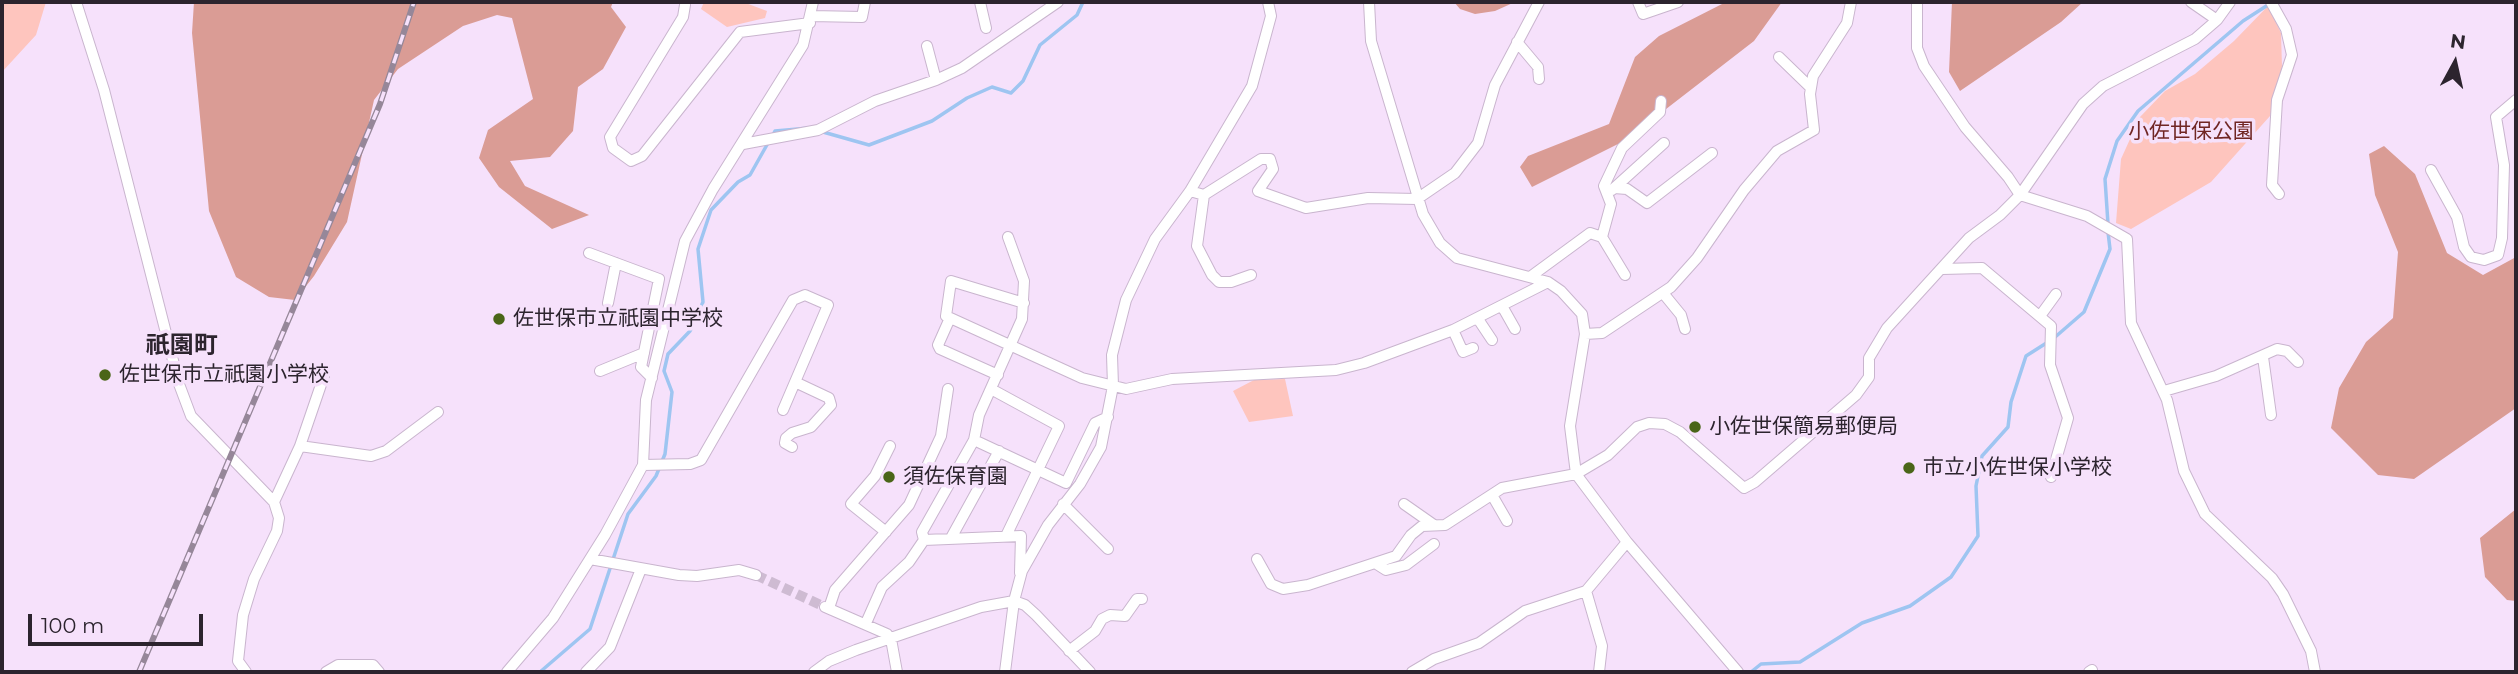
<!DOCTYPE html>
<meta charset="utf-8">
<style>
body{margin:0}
#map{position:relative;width:2518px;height:674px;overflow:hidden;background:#f6e1fb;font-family:Montserrat,sans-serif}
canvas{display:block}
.frame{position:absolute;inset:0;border:4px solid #2c242e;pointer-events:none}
.north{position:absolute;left:2420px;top:28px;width:70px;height:70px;-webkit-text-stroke:5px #f6e1fb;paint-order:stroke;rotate:8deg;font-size:19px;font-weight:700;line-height:28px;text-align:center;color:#2c242e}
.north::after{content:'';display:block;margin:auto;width:24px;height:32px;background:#2c242e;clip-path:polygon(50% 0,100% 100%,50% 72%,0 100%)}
.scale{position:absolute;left:28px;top:614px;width:175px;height:32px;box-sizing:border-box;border:4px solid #2c242e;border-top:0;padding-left:9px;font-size:21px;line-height:24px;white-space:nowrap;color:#2c242e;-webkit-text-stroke:5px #f6e1fb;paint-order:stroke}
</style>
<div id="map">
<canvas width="2518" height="674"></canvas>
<div class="frame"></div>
<div class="north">N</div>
<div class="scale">100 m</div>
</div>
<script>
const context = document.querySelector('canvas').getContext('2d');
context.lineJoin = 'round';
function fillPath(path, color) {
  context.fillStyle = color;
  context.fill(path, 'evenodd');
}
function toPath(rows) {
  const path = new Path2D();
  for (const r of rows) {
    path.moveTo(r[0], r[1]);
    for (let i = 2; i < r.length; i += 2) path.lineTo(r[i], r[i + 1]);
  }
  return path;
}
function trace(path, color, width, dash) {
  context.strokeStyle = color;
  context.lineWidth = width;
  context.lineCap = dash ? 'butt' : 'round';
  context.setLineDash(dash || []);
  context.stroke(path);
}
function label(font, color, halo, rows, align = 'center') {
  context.font = font + ' Montserrat,"Noto Sans JP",sans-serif';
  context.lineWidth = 7;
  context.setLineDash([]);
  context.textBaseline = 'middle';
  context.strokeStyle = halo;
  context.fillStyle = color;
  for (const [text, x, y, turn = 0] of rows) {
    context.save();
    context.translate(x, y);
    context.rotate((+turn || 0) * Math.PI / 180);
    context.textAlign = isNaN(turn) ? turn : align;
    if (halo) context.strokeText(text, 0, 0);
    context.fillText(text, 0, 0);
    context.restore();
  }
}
const green = toPath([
 [2,2,46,2,36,35,2,72],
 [704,2,743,2,767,11,765,18,727,27,701,9],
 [2268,6,2281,33,2282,67,2270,116,2211,182,2131,229,2116,223,2121,159,2140,117,2165,91,2195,74,2234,41],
 [1285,379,1293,416,1249,422,1233,391,1254,380]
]);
const forest = toPath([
 [194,2,613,2,611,7,626,27,603,69,578,87,573,131,550,157,510,161,525,186,589,215,552,229,499,187,479,158,488,130,533,99,512,18,497,15,463,26,398,69,374,100,347,222,314,276,295,300,269,297,236,277,209,211,192,33],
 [1454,2,1515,2,1495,11,1475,14,1460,9],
 [1726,2,1782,2,1754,41,1626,140,1532,187,1520,167,1528,156,1609,124,1635,57,1659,36],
 [1952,2,2083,2,2061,22,1960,91,1949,72],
 [2384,146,2415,174,2447,253,2483,275,2516,257,2516,408,2414,479,2378,475,2331,428,2339,388,2366,342,2393,318,2398,252,2375,195,2369,154],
 [2516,509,2516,601,2507,600,2485,577,2480,538]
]);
const stream = toPath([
 [823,132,869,145,932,121,967,98,992,87,1011,93,1023,81,1040,45,1077,15,1083,2],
 [772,137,775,131,809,128],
 [2108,224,2105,179,2117,141,2138,111,2243,21,2271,3],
 [2054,338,2084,312,2110,249,2108,232],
 [540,672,590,629,628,514,656,476,665,454,672,392,664,371,668,354,690,331,703,302,698,249,711,210,738,182,750,175,768,143],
 [1751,672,1761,664,1800,662,1862,623,1910,606,1951,577,1978,536,1976,486,1982,456,2008,427,2011,402,2026,356,2048,342]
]);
const minorTunnel = toPath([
 [756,575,825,607]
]);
const minor = toPath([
 [76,2,104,90,179,384,191,416,274,502,279,518,277,531,254,579,243,615,238,661,246,672],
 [980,2,986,28],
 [1369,2,1371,41,1423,214,1440,243,1457,258,1548,282,1561,291,1582,314,1585,334,1570,426,1576,474,1627,542,1738,672],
 [1638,2,1643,14,1678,2],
 [1917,2,1917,48,1924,66,1965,127,2008,177,2020,195,2087,216,2127,239,2131,323,2167,400,2184,471,2205,514,2272,578,2283,594,2311,651,2315,672],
 [2271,2,2286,29,2292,55,2277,100,2272,185,2279,194],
 [685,5,683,17,610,137,613,148,631,161,642,156,740,32,810,23],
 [811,16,862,17,865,2],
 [2217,20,2230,2],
 [1517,42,1538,67,1539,79],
 [927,46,936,80],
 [1779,57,1811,88],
 [743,144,818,130,875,101,936,80,962,68,1058,2],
 [2431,170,2457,217,2464,247,2471,257,2484,260,2498,255,2502,238,2504,165,2496,117,2516,100],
 [1614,188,1627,189,1647,203,1712,153],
 [1612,190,1664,143],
 [1190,191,1204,195,1261,159,1270,159,1273,169,1258,191,1306,208,1368,198,1417,199,1455,173,1478,143,1495,85,1539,2],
 [1204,195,1197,246,1212,275,1219,282,1231,282,1251,275],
 [1602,237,1611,204,1604,186,1622,148,1660,112,1661,101],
 [589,253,659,279,641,367,652,378],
 [1942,269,1982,268,2051,326,2050,365,2068,418,2051,477],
 [1530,277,1590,233,1602,237,1625,275],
 [1663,293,1681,315,1685,329],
 [608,303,616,263],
 [1024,303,951,281,946,316,1082,378,1126,389,1172,379,1336,370,1364,363,1453,330,1548,282],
 [1502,306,1515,329],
 [2040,316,2056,294],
 [950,318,938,345,940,349,998,375],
 [1478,319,1492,340],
 [1453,330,1463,352,1473,348],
 [1585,334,1602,333,1671,287,1697,258,1744,190,1777,151,1814,130,1810,94,1813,76,1847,23,1851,2],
 [2263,357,2271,415],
 [600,371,644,353],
 [991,389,1059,426,1006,536],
 [2164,391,2216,376,2277,349,2287,351,2298,362],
 [974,440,1066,483,1095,423,1108,417],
 [300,446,371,456,386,451,438,412],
 [792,447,785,443,786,438,792,433,811,427,831,405,829,398,795,382],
 [643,465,690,464,701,460,793,300,805,295,828,305,783,410],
 [1492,495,1507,521],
 [274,502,300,446,324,376],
 [1063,504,1108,549],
 [1404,504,1434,525],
 [886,532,851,504,875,476,890,446],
 [951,538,999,451],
 [924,540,1021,536,1020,573],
 [590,559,679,575,697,576,739,570,756,575],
 [1257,559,1271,584,1283,589,1308,585,1396,556,1411,535,1422,526,1445,525,1502,488,1576,474,1608,455,1637,427,1649,423,1665,424,1680,432,1744,488,1755,482,1856,395,1869,377,1869,358,1887,328,1969,238,2000,215,2020,195,2083,104,2103,86,2195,39,2217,20,2191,2],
 [1375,563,1386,570,1406,565,1434,544],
 [1586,591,1602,646,1599,672],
 [825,607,887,634,891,639,897,672],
 [829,608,835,590,909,505,941,436,948,389],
 [866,623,882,587,909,562,924,540,922,532,974,440,979,415,1022,319,1024,281,1008,237],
 [1069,651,1095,631,1102,619,1110,615,1125,616,1137,599,1142,599],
 [326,672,338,665,373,665,379,672],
 [507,672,553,618,605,535,643,465,646,400,685,241,713,189,803,45,813,2],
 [586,672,610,647,641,569],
 [814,672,829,661,856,650,981,607,1014,601,1025,605,1036,615,1090,672],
 [1005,672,1014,601,1022,571,1048,525,1080,484,1101,447,1113,386,1112,355,1126,300,1155,239,1190,191,1252,86,1271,16,1268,2],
 [1412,672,1434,659,1479,643,1525,611,1586,591,1627,542],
 [2089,672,2092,670]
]);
const rail = toPath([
 [139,672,380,104,414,2]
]);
const markers = [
 [499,319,7,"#4a6518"],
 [105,375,7,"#4a6518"],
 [1695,427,7,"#4a6518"],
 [1909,468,7,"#4a6518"],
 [889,477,7,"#4a6518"]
];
const parkNames = [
 ["小佐世保公園",2191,132]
];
const poiNames = [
 ["佐世保市立祇園中学校",513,319],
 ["佐世保市立祇園小学校",119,375],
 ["小佐世保簡易郵便局",1709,427],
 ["市立小佐世保小学校",1923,468],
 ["須佐保育園",903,477]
];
const quarterNames = [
 ["祇園町",182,346]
];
fillPath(green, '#fec5be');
fillPath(forest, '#da9c95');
trace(stream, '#9ec5f1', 3.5);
trace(minorTunnel, '#cebbd2', 10, [10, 5]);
trace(minor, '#c9b5ce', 12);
trace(minor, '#fff', 10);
trace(rail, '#968799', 6);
trace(rail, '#f6e1fb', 3.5, [10]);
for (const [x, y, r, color] of markers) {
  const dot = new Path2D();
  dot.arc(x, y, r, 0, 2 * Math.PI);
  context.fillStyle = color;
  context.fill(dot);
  trace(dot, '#f6e1fb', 2.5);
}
label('21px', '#702623', '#f6e1fb', parkNames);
label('21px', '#2c242e', '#f6e1fb', poiNames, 'left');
label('bold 24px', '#2c242e', '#f6e1fb', quarterNames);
</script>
